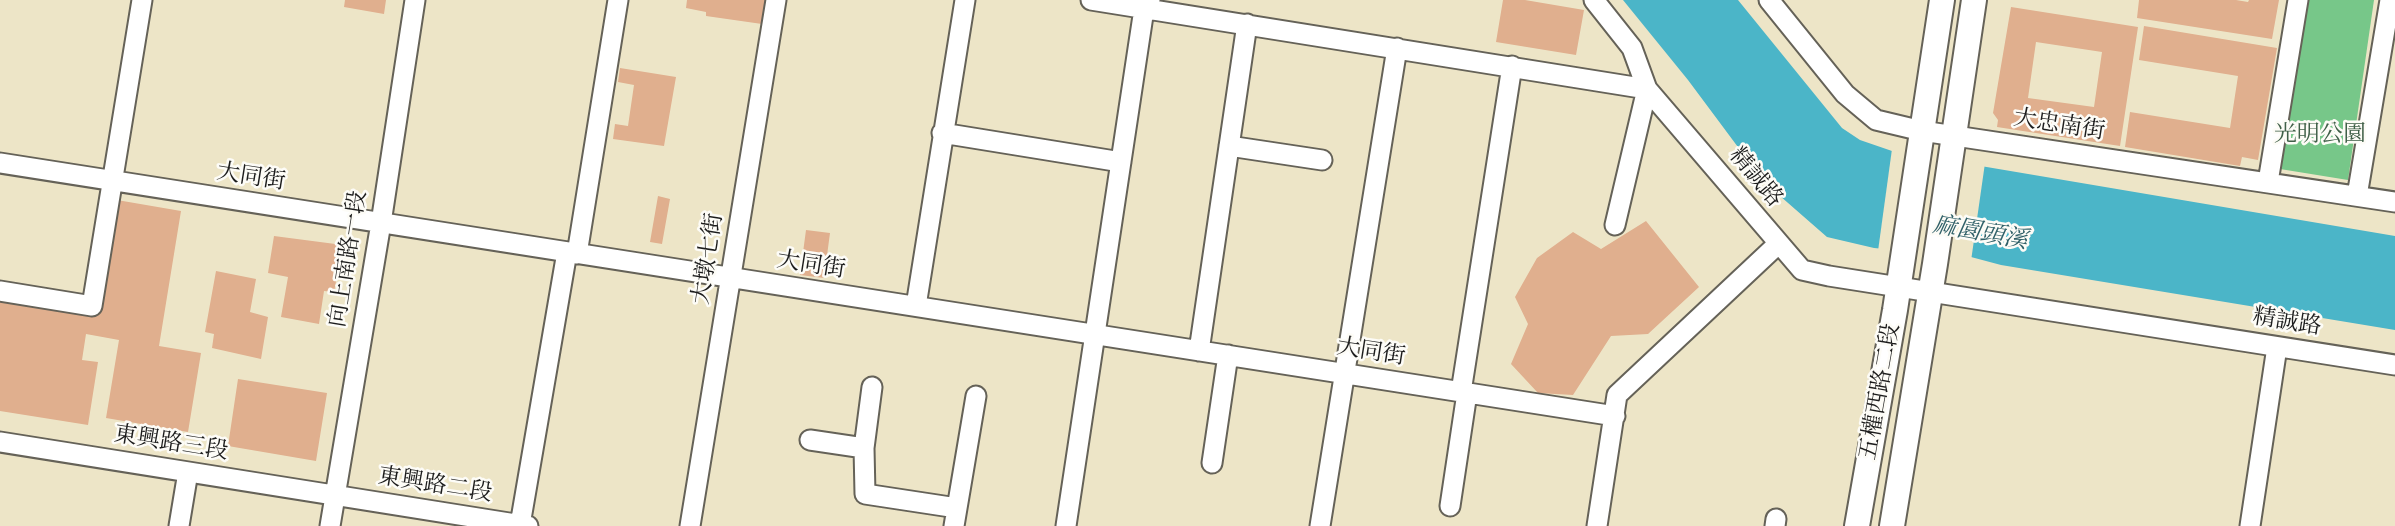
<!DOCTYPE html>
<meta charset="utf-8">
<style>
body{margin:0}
canvas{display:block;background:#ede5c7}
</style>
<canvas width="2395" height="526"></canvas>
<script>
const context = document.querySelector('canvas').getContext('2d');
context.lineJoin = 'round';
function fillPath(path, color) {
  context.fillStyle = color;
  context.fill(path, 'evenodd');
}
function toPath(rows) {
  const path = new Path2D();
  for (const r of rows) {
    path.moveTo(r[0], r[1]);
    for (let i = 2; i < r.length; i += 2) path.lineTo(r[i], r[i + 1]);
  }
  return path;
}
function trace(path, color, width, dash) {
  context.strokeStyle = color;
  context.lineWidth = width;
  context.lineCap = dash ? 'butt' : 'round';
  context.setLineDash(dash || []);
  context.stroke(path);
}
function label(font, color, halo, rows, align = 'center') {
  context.font = font + ' Cardo,"Noto Serif TC",serif';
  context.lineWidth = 5;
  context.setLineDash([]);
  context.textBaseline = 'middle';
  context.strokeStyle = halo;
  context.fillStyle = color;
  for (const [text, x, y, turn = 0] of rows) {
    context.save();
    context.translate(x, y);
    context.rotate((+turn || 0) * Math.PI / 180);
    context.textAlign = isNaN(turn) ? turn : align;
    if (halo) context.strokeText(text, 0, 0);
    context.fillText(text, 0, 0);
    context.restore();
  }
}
const green = toPath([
 [2307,0,2374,0,2348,180,2280,169]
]);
const water = toPath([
 [1623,0,1738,0,1842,128,1860,140,1892,151,2395,236,2395,330,2001,265,1971,257,1874,248,1827,237,1764,182,1688,80]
]);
const pier = toPath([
 [1892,149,1985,163,1971,261,1878,251]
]);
const building = toPath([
 [345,0,386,0,384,14,344,7],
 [687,0,766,0,762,24,706,16,706,12,686,8],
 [1503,0,1525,0,1584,10,1576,55,1496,42],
 [2139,0,2236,0,2248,2,2249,0,2279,0,2272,39,2137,18],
 [2011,7,2138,27,2120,146,1997,127,1998,120,1993,113],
 [2036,42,2102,52,2094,107,2028,98],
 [2144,26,2277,48,2258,160,2242,157,2240,166,2125,147,2130,112,2230,128,2238,76,2139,60],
 [620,68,676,77,664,146,613,139,615,124,628,126,634,85,618,82],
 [658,196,670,199,662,244,650,242],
 [117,200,181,211,159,346,201,353,188,432,106,418,119,340,86,334,82,360,98,362,88,425,0,411,0,298,99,313],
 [1646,221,1699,287,1648,334,1611,336,1573,395,1538,393,1511,364,1528,324,1515,297,1537,258,1573,232,1601,249],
 [806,230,830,233,824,278,800,275],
 [274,236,343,245,334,292,324,291,319,324,281,317,288,277,268,273],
 [216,271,256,279,250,312,268,317,261,359,212,348,214,334,205,332],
 [238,379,327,393,316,461,228,446]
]);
const minor = toPath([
 [1091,0,1647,89,1802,270,1829,276,2395,365],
 [1594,0,1632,48,1647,89],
 [1769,0,1845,94,1876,120,1922,131,2395,202],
 [942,133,1121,162],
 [1229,146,1322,160],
 [0,163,1615,416],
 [2268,182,2298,0],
 [2357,196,2390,0],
 [1615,225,1647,89],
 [577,254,618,0],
 [0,291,92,306,142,0],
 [916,306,965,0],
 [1199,351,1247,24],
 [872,387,864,448,865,494,957,508],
 [1461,392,1512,66],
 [810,440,864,448],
 [0,442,528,526],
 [1212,463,1228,355],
 [1450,506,1467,393],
 [520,525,567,252],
 [179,526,188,472],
 [330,526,381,223,415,0],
 [690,526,776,0],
 [954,526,976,396],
 [1066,526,1144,9,1150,0],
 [1320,526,1397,48],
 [1597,526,1617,395,1778,244],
 [1775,526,1776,519],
 [2250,526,2277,347]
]);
const major = toPath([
 [1857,526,1895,310,1942,0],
 [1892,526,1935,264,1974,0]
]);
const streetNames = [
 ["大忠南街",2059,126,9],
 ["大同街",251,178,9],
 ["精誠路",1755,178,50],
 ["向上南路一段",349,259,-81],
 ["大墩七街",709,259,-81],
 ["大同街",811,266,9],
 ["精誠路",2287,323,9],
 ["大同街",1371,353,9],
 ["五權西路二段",1881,392,-80],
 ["東興路三段",171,444,9],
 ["東興路二段",435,486,9]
];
const parkNames = [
 ["光明公園",2320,136]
];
const waterNames = [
 ["麻園頭溪",1980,234,10]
];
fillPath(green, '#77c789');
fillPath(water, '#4bb5c8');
fillPath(pier, '#ede5c7');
fillPath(building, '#e0af8e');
trace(minor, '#656258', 23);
trace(major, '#656258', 28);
trace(minor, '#fff', 19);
trace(major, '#fff', 24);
label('23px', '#1c1c1c', '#fdfcf7', streetNames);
label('23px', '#406048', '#fdfcf7', parkNames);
label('italic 24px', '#316169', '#fdfcf7', waterNames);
</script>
